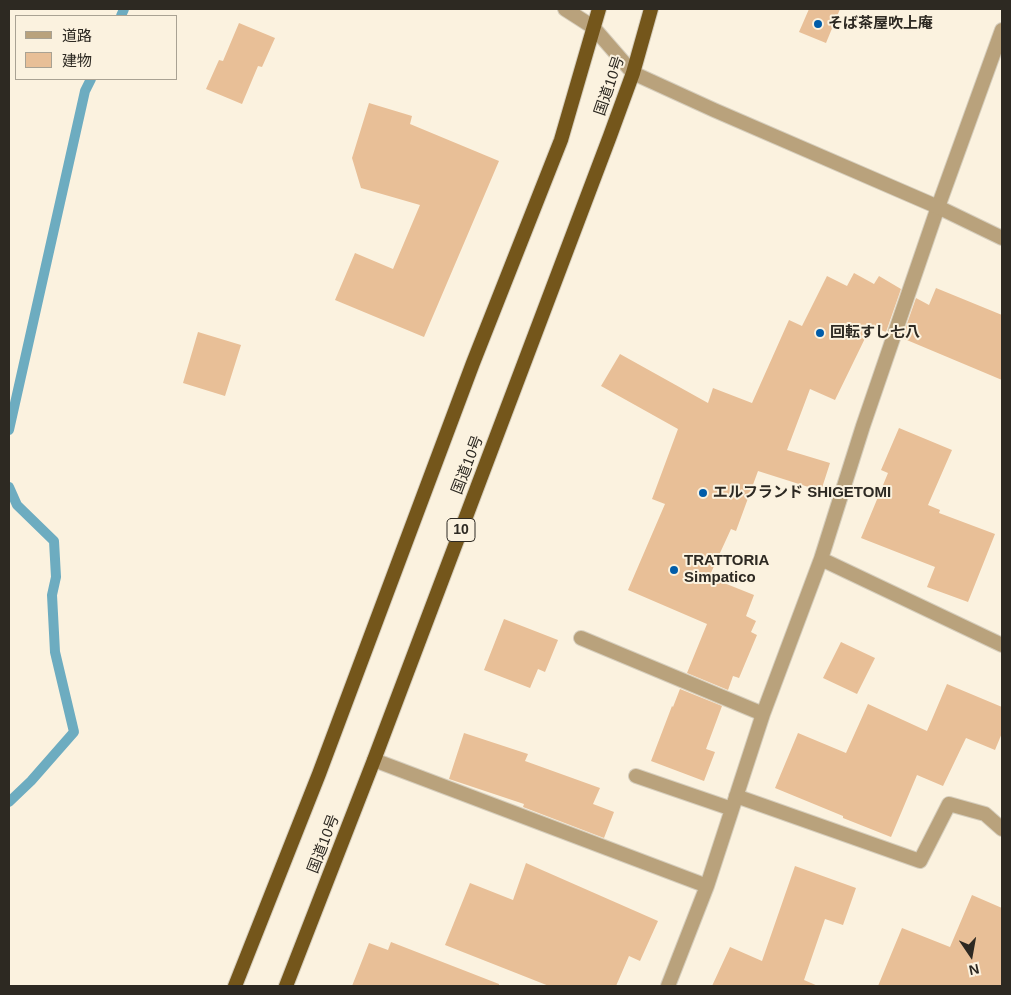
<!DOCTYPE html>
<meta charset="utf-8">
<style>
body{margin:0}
#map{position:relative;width:1011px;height:995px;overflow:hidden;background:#fbf2df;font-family:Helvetica,"Noto Sans JP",sans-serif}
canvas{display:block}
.frame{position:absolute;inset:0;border:10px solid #2d2922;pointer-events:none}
.legend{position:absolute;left:15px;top:15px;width:162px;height:65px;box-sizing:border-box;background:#fbf2df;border:1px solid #a9a293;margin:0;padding:6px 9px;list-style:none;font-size:15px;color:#2d2922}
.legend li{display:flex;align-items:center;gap:10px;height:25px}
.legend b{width:25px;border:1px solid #a9a293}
.north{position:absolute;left:946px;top:930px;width:50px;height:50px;-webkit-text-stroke:4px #fbf2df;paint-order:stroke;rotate:168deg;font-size:14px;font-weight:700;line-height:20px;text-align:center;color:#2d2922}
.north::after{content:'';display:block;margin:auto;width:18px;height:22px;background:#2d2922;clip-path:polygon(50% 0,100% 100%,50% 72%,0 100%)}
</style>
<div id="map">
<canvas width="1011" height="995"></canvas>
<div class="frame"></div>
<ul class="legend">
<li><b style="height:6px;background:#b9a27c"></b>道路</li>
<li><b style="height:14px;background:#e8bf97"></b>建物</li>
</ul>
<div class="north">N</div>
</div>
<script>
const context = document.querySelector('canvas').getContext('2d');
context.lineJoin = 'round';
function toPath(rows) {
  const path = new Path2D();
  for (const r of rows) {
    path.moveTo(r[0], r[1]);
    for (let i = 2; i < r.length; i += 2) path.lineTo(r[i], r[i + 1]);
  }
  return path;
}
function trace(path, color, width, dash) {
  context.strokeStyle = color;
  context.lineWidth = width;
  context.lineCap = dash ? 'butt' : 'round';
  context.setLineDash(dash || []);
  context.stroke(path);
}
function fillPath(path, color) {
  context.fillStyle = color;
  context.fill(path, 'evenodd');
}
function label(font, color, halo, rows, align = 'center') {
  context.font = font + ' Helvetica,"Noto Sans JP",sans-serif';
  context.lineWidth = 4;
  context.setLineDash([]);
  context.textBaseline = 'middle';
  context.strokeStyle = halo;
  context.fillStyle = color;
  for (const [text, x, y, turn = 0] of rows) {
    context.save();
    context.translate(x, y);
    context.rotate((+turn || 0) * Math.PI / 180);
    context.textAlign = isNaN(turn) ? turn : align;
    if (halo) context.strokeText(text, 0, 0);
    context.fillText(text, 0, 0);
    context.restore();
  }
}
const stream = toPath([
 [121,16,124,9],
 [9,430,85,91,91,79],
 [9,487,17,505,54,541,56,577,52,595,55,652,74,732,31,781,9,802]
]);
const building = toPath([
 [809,9,840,9,826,43,799,32],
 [239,23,275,38,262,67,258,66,242,104,206,89,219,60,223,61],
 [369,103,412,116,410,124,499,161,424,337,335,300,355,253,393,269,420,205,361,188,352,158],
 [854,273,874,284,879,276,901,289,886,332,871,326,835,400,810,389,787,450,830,463,821,491,758,471,736,531,731,529,709,577,754,595,746,616,756,621,751,632,757,635,739,678,733,676,728,690,687,673,707,624,628,590,665,504,652,499,678,429,601,386,620,354,708,403,713,388,752,403,789,320,802,326,827,276,847,286],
 [936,288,1002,315,1002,380,902,338,916,298,929,305],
 [198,332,241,345,225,396,183,383],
 [899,428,952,450,928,505,940,510,939,513,995,534,968,602,927,587,935,567,861,538,888,473,881,470],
 [504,619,558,640,545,672,538,669,530,688,484,670],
 [841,642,875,658,857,694,823,678],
 [947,684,1002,707,1002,733,995,750,966,738,943,786,917,775,891,837,843,818,843,816,775,788,798,733,846,753,868,704,927,731],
 [680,689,722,706,706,749,715,752,704,781,651,761,672,706,673,707],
 [464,733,528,754,525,761,600,788,593,804,614,812,604,838,523,807,524,804,449,779],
 [526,863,658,921,640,961,629,956,616,986,549,986,445,945,470,883,513,900],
 [795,866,856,888,843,925,825,919,804,980,818,986,712,986,730,947,762,961],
 [972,895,1002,908,1002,986,878,986,902,928,950,947],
 [391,942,499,984,499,986,352,986,369,943,388,950]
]);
const minor = toPath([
 [565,9,593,27,633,73],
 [821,559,1002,645],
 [581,638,763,714],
 [374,760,707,886],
 [636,776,732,809],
 [736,796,920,861,949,804,985,814,1002,829],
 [668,986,707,886,763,714,821,559,863,426,938,207,1002,30]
]);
const tertiary = toPath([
 [633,73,714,110,938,207,1002,238]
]);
const trunk = toPath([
 [235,986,319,774,473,363,561,140,599,9],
 [286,986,374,760,610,136,633,73,651,9]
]);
const markers = [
 [818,24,5,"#005ca9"],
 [820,333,5,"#005ca9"],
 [703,493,5,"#005ca9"],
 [674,570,5,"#005ca9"]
];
const shields = [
 [461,530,28]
];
const shieldNames = [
 ["10",461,530]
];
const poiNames = [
 ["そば茶屋吹上庵",828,24],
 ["回転すし七八",830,333],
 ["エルフランド SHIGETOMI",713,493],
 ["TRATTORIA",684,561],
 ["Simpatico",684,578]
];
const streetNames = [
 ["国道10号",610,86,-71],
 ["国道10号",468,465,-69],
 ["国道10号",324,844,-69]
];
trace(stream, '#6dacc0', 10);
fillPath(building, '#e8bf97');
trace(minor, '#d6cebd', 16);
trace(tertiary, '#d6cebd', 16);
trace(trunk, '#d6cebd', 16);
trace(minor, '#b9a27c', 14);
trace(tertiary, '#b9a27c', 14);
trace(trunk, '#74561b', 14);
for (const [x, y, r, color] of markers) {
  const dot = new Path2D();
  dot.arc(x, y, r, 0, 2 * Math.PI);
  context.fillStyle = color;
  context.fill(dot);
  trace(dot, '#fbf2df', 2);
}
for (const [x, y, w] of shields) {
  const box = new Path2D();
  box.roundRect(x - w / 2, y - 11.5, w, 23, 4);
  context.fillStyle = '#fbf2df';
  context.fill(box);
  trace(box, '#2d2922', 1);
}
label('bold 14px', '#2d2922', null, shieldNames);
label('bold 15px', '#2d2922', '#fbf2df', poiNames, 'left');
label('15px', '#2d2922', '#fbf2df', streetNames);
</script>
